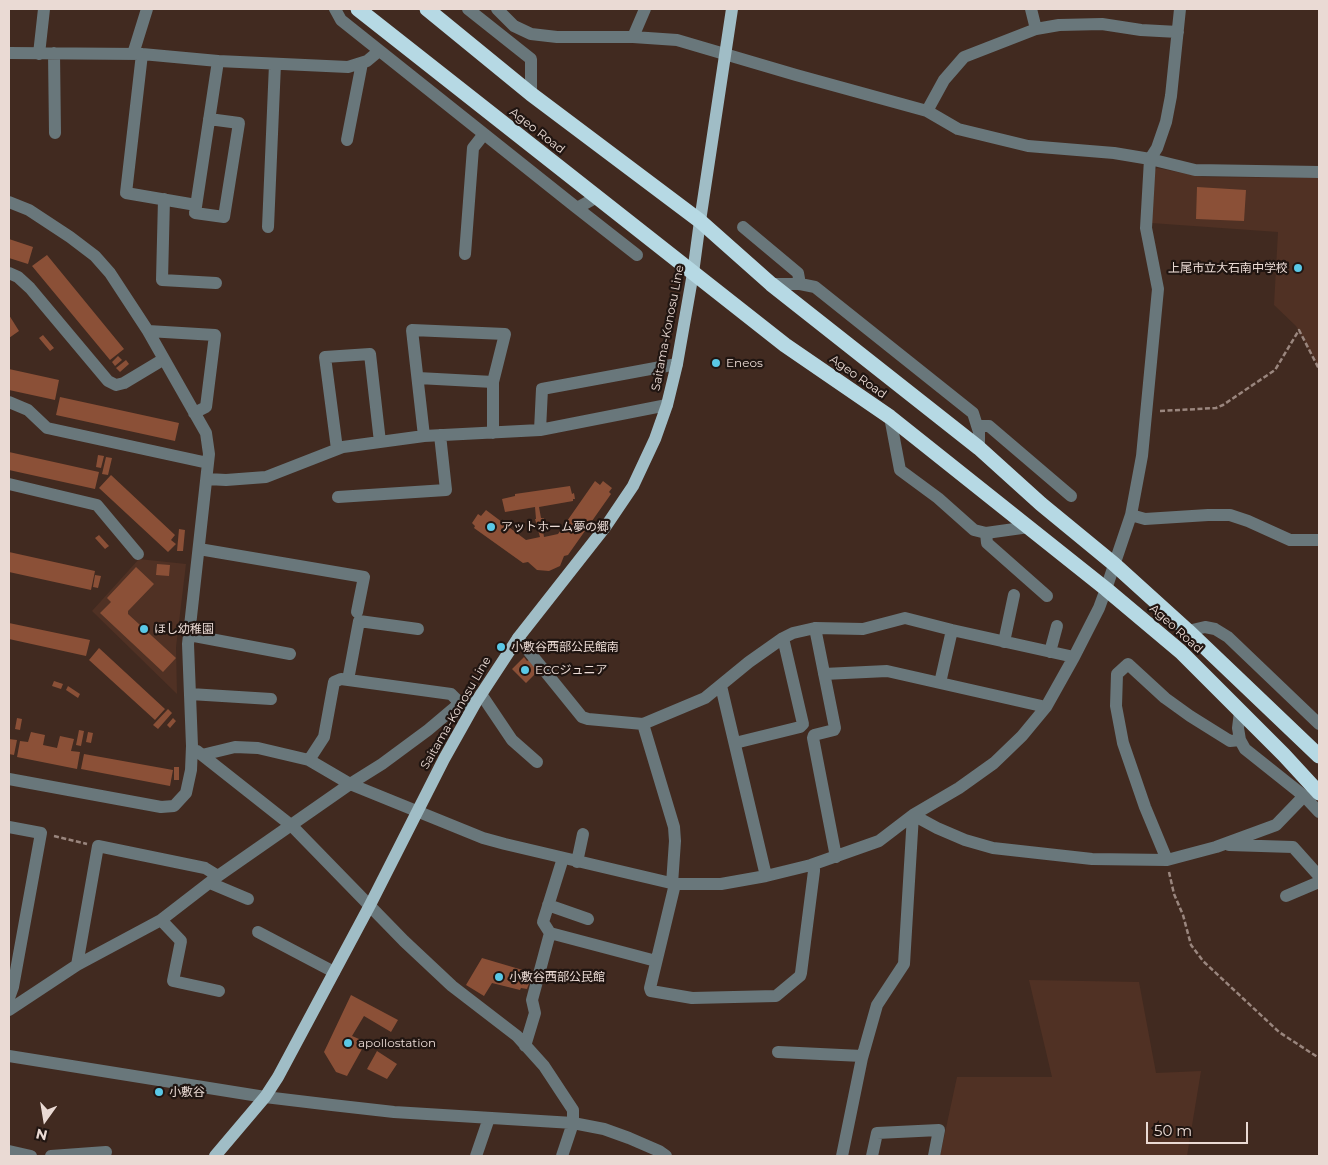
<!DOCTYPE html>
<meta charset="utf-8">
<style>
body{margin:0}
#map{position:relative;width:1328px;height:1165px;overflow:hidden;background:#412a20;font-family:Montserrat,sans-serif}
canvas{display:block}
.frame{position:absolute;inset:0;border:10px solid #eadad4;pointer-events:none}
.north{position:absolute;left:20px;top:1095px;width:50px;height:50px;-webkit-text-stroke:4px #201511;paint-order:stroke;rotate:193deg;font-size:14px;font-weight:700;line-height:20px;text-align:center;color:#eadad4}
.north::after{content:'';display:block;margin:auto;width:18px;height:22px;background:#eadad4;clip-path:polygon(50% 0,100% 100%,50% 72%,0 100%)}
.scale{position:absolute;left:1146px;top:1122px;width:102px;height:22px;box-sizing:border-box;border:2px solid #eadad4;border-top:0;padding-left:6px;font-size:15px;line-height:18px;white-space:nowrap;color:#eadad4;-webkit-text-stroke:4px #201511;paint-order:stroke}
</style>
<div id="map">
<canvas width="1328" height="1165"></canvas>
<div class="frame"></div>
<div class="north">N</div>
<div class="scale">50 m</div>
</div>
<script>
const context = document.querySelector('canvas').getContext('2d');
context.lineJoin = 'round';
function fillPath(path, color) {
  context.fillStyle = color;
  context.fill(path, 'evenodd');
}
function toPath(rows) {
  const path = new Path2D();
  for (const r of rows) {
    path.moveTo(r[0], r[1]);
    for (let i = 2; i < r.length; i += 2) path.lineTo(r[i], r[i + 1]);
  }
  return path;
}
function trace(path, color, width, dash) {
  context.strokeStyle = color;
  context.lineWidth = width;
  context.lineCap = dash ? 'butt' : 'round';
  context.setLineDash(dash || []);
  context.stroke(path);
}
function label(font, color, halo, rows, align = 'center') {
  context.font = font + ' Montserrat,"Noto Sans JP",sans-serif';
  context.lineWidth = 4.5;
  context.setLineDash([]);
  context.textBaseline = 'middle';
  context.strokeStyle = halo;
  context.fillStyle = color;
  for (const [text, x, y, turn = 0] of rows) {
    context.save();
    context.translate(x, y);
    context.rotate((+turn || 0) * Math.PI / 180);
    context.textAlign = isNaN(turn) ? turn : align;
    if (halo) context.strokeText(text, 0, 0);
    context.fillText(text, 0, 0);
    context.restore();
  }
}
const built = toPath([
 [1157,168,1203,177,1319,178,1319,367,1296,326,1274,305,1278,232,1151,223,1152,172],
 [139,559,186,564,176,647,177,694,92,611],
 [1029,980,1139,982,1156,1073,1201,1071,1187,1156,940,1156,957,1077,1052,1077]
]);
const building = toPath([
 [1197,187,1246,190,1244,221,1196,219],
 [9,239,33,247,28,264,9,258],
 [47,255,124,349,110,360,32,266],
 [9,315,19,331,9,338],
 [43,335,54,348,50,351,39,338],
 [118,356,122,360,115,366,112,362],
 [126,360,129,364,120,372,116,368],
 [9,369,59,380,55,400,9,390],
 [60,397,179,423,175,441,56,415],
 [9,452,99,472,95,489,9,470],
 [98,455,104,456,101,468,96,467],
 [106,457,112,458,108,475,102,474],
 [111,475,175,535,171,540,176,544,168,552,99,488],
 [595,481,600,485,603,481,612,488,609,492,611,494,568,555,564,556,560,566,549,571,537,570,528,562,523,563,474,528,475,526,472,523,478,514,481,516,486,510,526,540,540,537,535,519,536,519,535,507,505,512,502,499,515,496,515,494,570,486,572,494,574,493,575,499,573,499,573,501,539,507,541,518,544,518,545,525,542,525,544,537,558,534],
 [179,529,185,530,183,551,177,551],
 [99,535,109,546,105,549,95,538],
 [9,552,95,571,91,590,9,572],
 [157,564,170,565,169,576,156,575],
 [136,567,154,584,128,611,128,614,176,658,163,672,100,613,111,602,107,598],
 [95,575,101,576,98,588,93,587],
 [9,623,90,640,86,656,9,639],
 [99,648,165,709,155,720,89,660],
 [524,657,527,661,529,660,538,671,526,683,512,669],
 [54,681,63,684,61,689,52,686],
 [68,686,80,694,78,698,66,690],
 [168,709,172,713,158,729,153,725],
 [17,718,22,719,20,730,15,729],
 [173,718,176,721,170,728,167,725],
 [79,730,84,731,81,746,76,745],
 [31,732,45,735,43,745,57,748,60,736,74,739,71,751,80,752,77,769,17,757,20,741,28,742],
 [88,732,93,733,91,743,86,742],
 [9,739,17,740,14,755,9,754],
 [84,754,173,770,170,786,81,769],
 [174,767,179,767,179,780,174,780],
 [482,958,526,971,524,976,531,978,527,989,521,988,520,990,492,983,484,996,466,985],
 [351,995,398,1020,391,1032,364,1016,352,1036,366,1042,347,1076,336,1072,324,1052],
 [377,1051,397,1064,387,1079,367,1069]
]);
const path = toPath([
 [1160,411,1216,408,1223,405,1275,370,1299,330,1319,369],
 [54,836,87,844],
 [1169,872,1174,894,1183,915,1191,945,1203,961,1279,1032,1319,1058]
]);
const minor = toPath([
 [335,9,341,20,577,208,597,197],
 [468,9,531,59,531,94],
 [497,9,514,26,531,34,557,37,633,37,677,40,796,75,927,111,958,129,1028,146,1114,153,1150,159,1195,170,1319,172],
 [1031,9,1036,29],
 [633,37,645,9],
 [9,53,142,54,218,61,348,67,367,61,379,51],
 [54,53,55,133],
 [39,54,44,9],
 [133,54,147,9],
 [142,54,126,193,196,205],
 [927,111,944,80,964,57,1036,29,1059,25,1102,24,1141,30,1178,32],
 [209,119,239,123,224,217,195,213,218,61],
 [347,140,362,63],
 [164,199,162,280,216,283],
 [9,202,29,210,70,237,95,256,110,273,148,331,206,433,209,454,188,644,192,746,191,770,186,793,174,806,161,807,9,779],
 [577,208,637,255],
 [268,227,275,64],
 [743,227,798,273,800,284,815,287,973,413,979,432,979,448],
 [465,254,473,148,484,134],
 [9,273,18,277,30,288,108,381,116,385,124,383,164,359],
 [771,284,800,284],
 [148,331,215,335,206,407,194,413],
 [418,378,493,382],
 [9,402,28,410,47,428,208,463],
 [890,417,900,470,938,498,974,530,986,533,1029,527],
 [977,426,989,426,1071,496],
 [540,430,542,389,677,364],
 [424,436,412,330,505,334,493,382,493,433],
 [337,449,325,357,370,354,380,442],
 [207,479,226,480,266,477,343,447,424,436,540,430,667,405],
 [9,484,97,505,138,554],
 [338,497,446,490,440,435],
 [1131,515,1145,519,1208,515,1230,515,1248,521,1290,540,1319,540],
 [986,533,987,543,1047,596],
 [199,549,364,577,357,612],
 [815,628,835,728,834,730,814,735,813,738,836,857],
 [1188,631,1205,627,1215,629,1228,637,1319,724],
 [189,635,290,654],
 [518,638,582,717,588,719,643,724,705,698,749,662,783,638,793,633,815,628,863,629,905,618,952,630,1074,657],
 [1004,642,1014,595],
 [1050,652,1057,626],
 [824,674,887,671,1046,707],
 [348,680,359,621,418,629],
 [940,683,952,630],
 [721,686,766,876],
 [190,694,271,699],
 [481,694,512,740,537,762],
 [1240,712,1238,728,1240,740,1245,749,1304,796,1319,812],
 [643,724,674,827,675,841,672,884],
 [735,743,800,727,803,724,783,638],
 [197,751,292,826,404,941,452,986,517,1036,544,1066,573,1110,573,1123,562,1156],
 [202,755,235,747,258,748,309,760,350,784,483,838,505,844,675,884,721,884,766,876,811,865,879,841,913,815,959,788,994,763,1022,736,1046,707,1074,657,1099,608,1106,589,1131,515,1142,456,1158,289,1146,228,1150,159,1157,148,1166,122,1171,96,1180,9],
 [309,760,324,737,334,682,341,679,451,694,460,703],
 [9,827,41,833,13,987,9,998],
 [1229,845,1293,847,1319,876],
 [1167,860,1145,807,1123,743,1116,706,1117,674,1128,664,1165,698,1190,716,1230,741,1240,740],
 [577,862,583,834],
 [210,883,248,899],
 [675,884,650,988,651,991,692,998,776,996,800,976,801,973,814,871,814,864],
 [1286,896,1319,882],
 [548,905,588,919],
 [161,920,181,941,173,981,219,991],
 [258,932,334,972],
 [550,933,543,922,563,858],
 [77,965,98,846,205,868,218,876],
 [9,1010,77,965,161,920,218,876,350,784,382,764,428,730,460,703,476,702],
 [525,1046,535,1013,532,1000,550,933,656,961],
 [778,1052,862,1056],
 [9,1056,265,1097,332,1105,394,1112,573,1123,604,1129,629,1138,659,1151,666,1156],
 [9,1151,31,1156],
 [51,1156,106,1152,104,1156],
 [476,1156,489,1118],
 [842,1156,862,1058,877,1005,904,964,913,815,937,828,965,840,993,848,1092,859,1167,860,1216,847,1276,825,1304,796],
 [872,1156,877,1133,939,1130,934,1156]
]);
const major = toPath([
 [215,1156,265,1097,278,1077,370,905,444,759,476,702,518,638,606,526,633,486,655,439,667,405,677,364,693,273,700,221,732,9]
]);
const highway = toPath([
 [358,9,785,345,890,417,1106,589,1181,652,1284,755,1319,793],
 [427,9,531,94,700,221,771,284,979,448,1041,504,1114,564,1188,631,1319,756]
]);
const markers = [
 [1298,268,5,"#5ac8e6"],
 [716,363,5,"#5ac8e6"],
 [491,527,5,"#5ac8e6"],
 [144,629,5,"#5ac8e6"],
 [501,647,5,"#5ac8e6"],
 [525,670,5,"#5ac8e6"],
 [499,977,5,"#5ac8e6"],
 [348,1043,5,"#5ac8e6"],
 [159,1092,5,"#5ac8e6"]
];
const streetNames = [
 ["Ageo Road",537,131,38],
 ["Saitama-Konosu Line",668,328,-79],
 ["Ageo Road",858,377,35],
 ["Ageo Road",1176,629,42],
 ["Saitama-Konosu Line",456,713,-60]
];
const poiNames = [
 ["上尾市立大石南中学校",1288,268,"right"],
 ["Eneos",726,363],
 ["アットホーム夢の郷",501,527],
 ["ほし幼稚園",154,629],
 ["小敷谷西部公民館南",511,647],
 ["ECCジュニア",535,670],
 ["小敷谷西部公民館",509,977],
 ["apollostation",358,1043],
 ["小敷谷",169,1092]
];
fillPath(built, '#503124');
fillPath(building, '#8b5037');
trace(path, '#9a867e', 2.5, [5, 2.5]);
trace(minor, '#69777b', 12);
trace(major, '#a0bdc6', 12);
trace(highway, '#b6d9e4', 15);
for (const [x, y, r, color] of markers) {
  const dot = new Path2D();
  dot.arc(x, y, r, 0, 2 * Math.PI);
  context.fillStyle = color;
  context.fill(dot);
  trace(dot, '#201511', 2);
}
label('12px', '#eadad4', '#201511', streetNames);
label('12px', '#eadad4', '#201511', poiNames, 'left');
</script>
